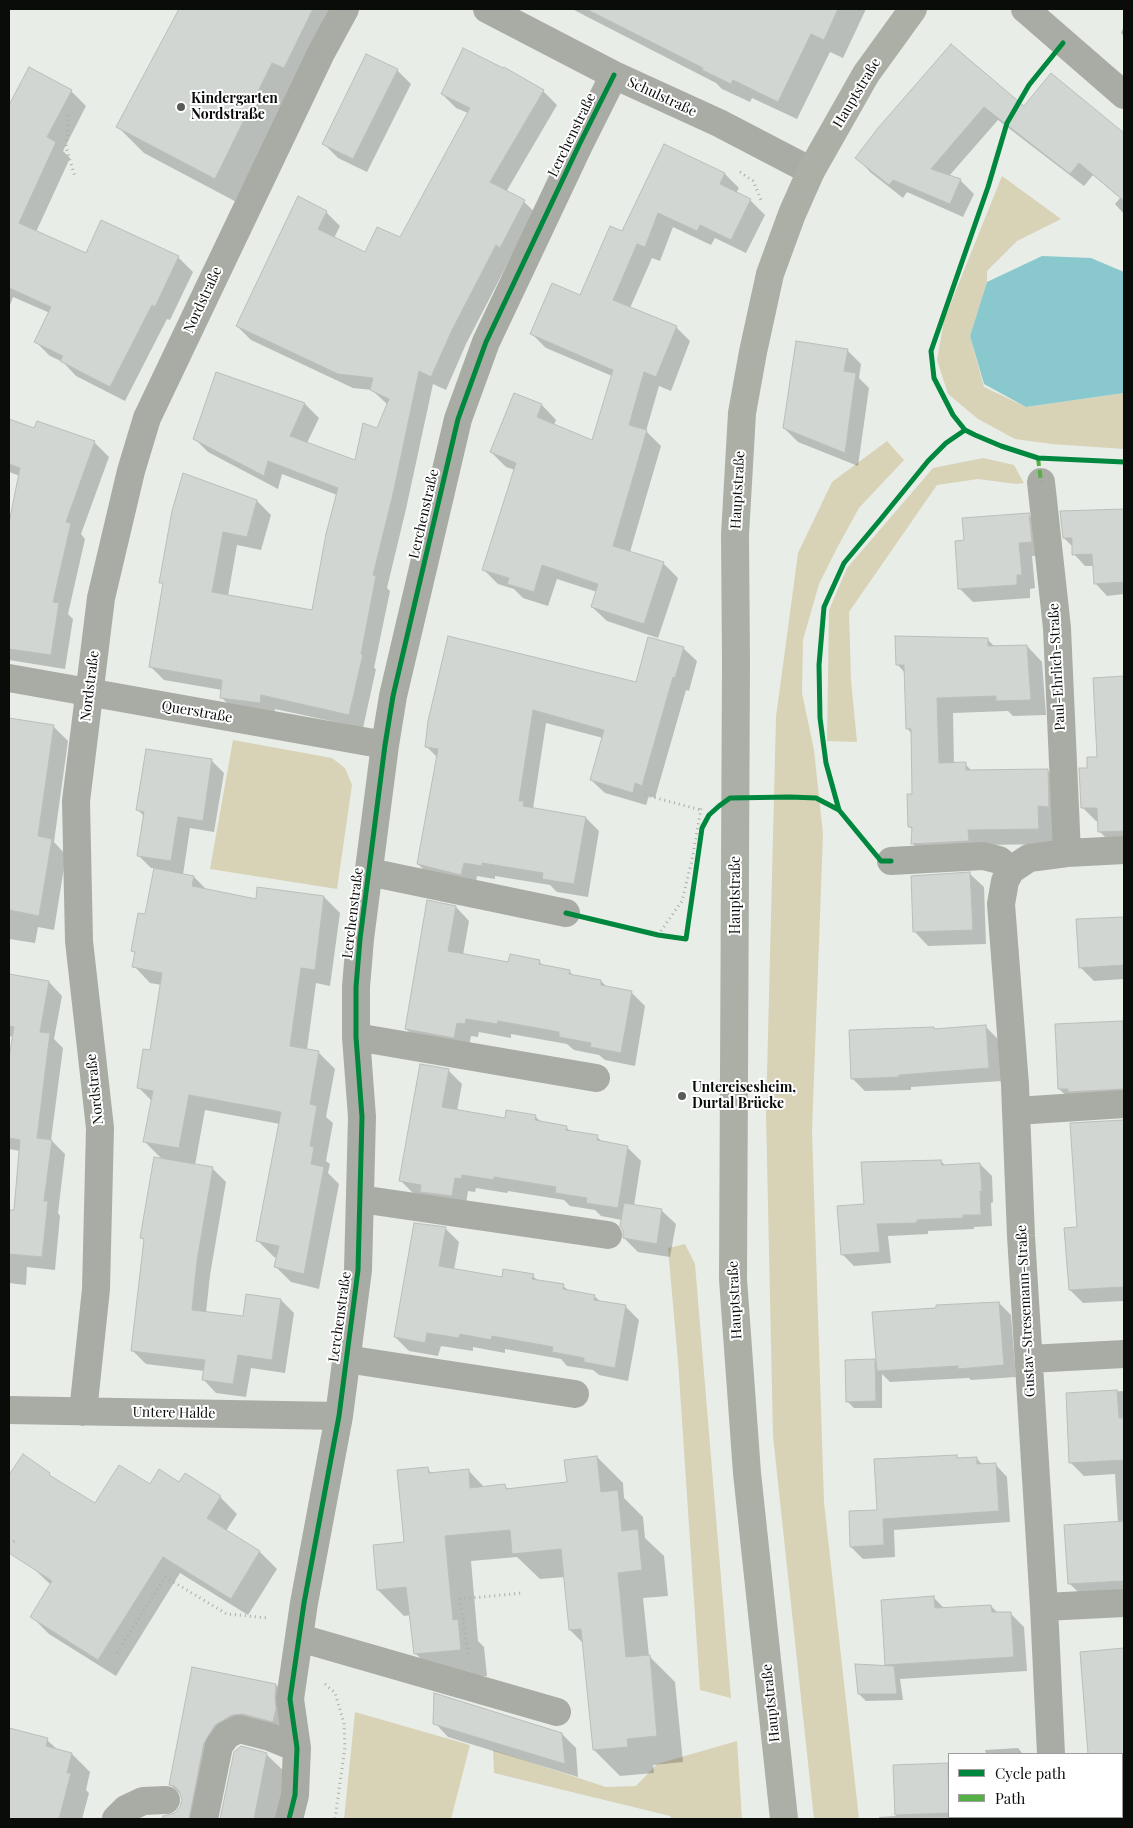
<!DOCTYPE html>
<meta charset="utf-8">
<style>
body{margin:0}
#map{position:relative;width:1133px;height:1828px;overflow:hidden;background:#e8ede8;font-family:"Playfair Display",serif}
canvas{display:block}
.frame{position:absolute;inset:0;border:10px solid #0a0c0a;pointer-events:none}
.legend{position:absolute;left:948px;top:1753px;width:175px;height:65px;box-sizing:border-box;background:#fff;border:1px solid #9d9e9d;margin:0;padding:6px 9px;list-style:none;font-size:15px;color:#0a0c0a}
.legend li{display:flex;align-items:center;gap:10px;height:25px}
.legend b{width:25px;border:1px solid #9d9e9d}
</style>
<div id="map">
<canvas width="1133" height="1828"></canvas>
<div class="frame"></div>
<ul class="legend">
<li><b style="height:6px;background:#00873e"></b>Cycle path</li>
<li><b style="height:6px;background:#54b044"></b>Path</li>
</ul>
</div>
<script>
const context = document.querySelector('canvas').getContext('2d');
context.lineJoin = 'round';
function fillPath(path, color) {
  context.fillStyle = color;
  context.fill(path, 'evenodd');
}
function toPath(rows) {
  const path = new Path2D();
  for (const r of rows) {
    path.moveTo(r[0], r[1]);
    for (let i = 2; i < r.length; i += 2) path.lineTo(r[i], r[i + 1]);
  }
  return path;
}
function trace(path, color, width, dash) {
  context.strokeStyle = color;
  context.lineWidth = width;
  context.lineCap = dash ? 'butt' : 'round';
  context.setLineDash(dash || []);
  context.stroke(path);
}
function label(font, color, halo, rows, align = 'center') {
  context.font = font + ' "Playfair Display",serif';
  context.lineWidth = 4;
  context.setLineDash([]);
  context.textBaseline = 'middle';
  context.strokeStyle = halo;
  context.fillStyle = color;
  for (const [text, x, y, turn = 0] of rows) {
    context.save();
    context.translate(x, y);
    context.rotate((+turn || 0) * Math.PI / 180);
    context.textAlign = isNaN(turn) ? turn : align;
    if (halo) context.strokeText(text, 0, 0);
    context.fillText(text, 0, 0);
    context.restore();
  }
}
const green = toPath([
 [1002,176,1061,219,1017,241,987,271,987,282,970,336,984,387,1026,407,1124,393,1124,449,1052,444,1015,439,978,419,948,394,937,360,944,320],
 [887,441,904,460,859,508,837,548,819,584,803,640,802,693,814,750,823,834,812,1131,824,1502,859,1819,814,1819,773,1436,766,1114,776,717,798,553,832,482],
 [983,458,1014,465,1024,483,1016,484,978,479,937,485,849,612,851,680,857,742,827,741,829,610,847,568,933,468],
 [233,740,332,758,345,768,352,785,337,889,210,869],
 [685,1244,695,1264,731,1698,700,1690,678,1361,668,1248],
 [355,1712,470,1745,451,1819,344,1819],
 [737,1741,742,1819,672,1819,670,1816,494,1773,493,1750,606,1787,636,1786,657,1764]
]);
const water = toPath([
 [1042,256,1091,258,1124,272,1124,393,1026,407,984,384,970,336,987,282]
]);
const shadow = toPath([
 [180,9,352,9,242,205,144,153,118,127],
 [572,9,719,9,729,14,736,14,739,9,866,9,843,58,830,52,797,119,752,98,750,102,722,89,716,83],
 [1124,26,1124,36,1121,33],
 [951,45,1024,108,1051,75,1124,135,1124,214,1115,204,1120,198,1093,175,1084,186,998,120,949,176,960,180,974,194,963,217,907,192,903,198,870,172,857,158],
 [29,69,71,91,86,106,63,151,70,158,36,232,86,255,178,257,193,272,170,320,167,319,125,401,76,376,63,362,50,356,36,342,50,313,13,297,9,308,9,140,14,130,9,125,9,108],
 [397,70,411,84,367,172,338,158,324,144],
 [543,91,557,105,506,192,524,202,538,215,510,259,466,344,446,390,433,384,406,509,387,588,390,591,374,668,376,669,363,728,275,709,274,716,235,711,221,697,222,690,164,680,150,666,164,585,161,582,257,501,271,515,261,550,237,545,228,596,313,611,337,495,282,474,278,489,208,452,194,438,217,374,305,404,319,418,307,443,356,462,378,430,388,405,372,390,353,388,251,340,237,326,326,212,340,226,334,238,365,254,401,239,468,113,456,108,442,94],
 [725,174,739,188,736,193,750,200,765,215,746,253,715,238,711,245,673,227,660,261,652,258,630,308,676,327,690,341,671,391,659,386,646,431,661,446,630,552,663,563,678,578,658,638,607,621,592,607,597,592,557,579,548,606,523,598,514,589,498,584,484,570,515,470,506,467,491,452,515,395,542,405,556,420,554,425,593,441,612,376,546,348,531,333,581,297,623,233],
 [847,350,861,364,859,378,869,388,858,466,798,442,784,428],
 [9,420,35,430,94,442,109,457,81,534,85,539,68,614,73,619,65,669,9,660,9,527,20,476,9,472],
 [1124,510,1124,594,1107,596,1096,584,1094,566,1085,566,1074,554,1073,547,1064,538,1061,513],
 [1028,514,1042,528,1045,555,1032,556,1035,588,1030,589,1030,598,973,602,960,589,965,541],
 [987,639,995,647,1027,646,1042,662,1046,715,1013,716,1008,711,953,713,954,764,965,764,972,771,1047,770,1063,786,1054,844,984,845,928,860,913,844,913,830,909,826,913,795,912,734,907,728,905,673,897,664],
 [683,648,697,661,689,691,686,690,655,798,649,796,646,805,605,793,591,780,603,738,546,723,533,809,586,818,599,831,588,897,557,892,550,885,495,876,495,879,477,876,475,888,431,877,418,864,438,758,426,746,429,721,637,683],
 [1124,678,1124,845,1113,845,1099,831,1099,821,1096,821,1082,807,1088,769,1099,758,1095,679],
 [9,719,53,726,68,741,54,842,66,855,54,930,38,927,35,943,9,939],
 [211,760,224,773,214,832,190,828,183,875,194,877,207,890,257,900,324,897,340,913,330,986,316,983,307,1050,319,1053,335,1069,326,1117,333,1123,326,1161,330,1164,328,1173,339,1184,319,1289,291,1282,275,1266,277,1258,274,1257,258,1241,280,1124,205,1110,195,1165,212,1168,226,1182,210,1275,206,1313,244,1317,247,1295,281,1300,294,1313,285,1373,251,1368,246,1397,216,1393,203,1379,204,1371,146,1364,132,1350,145,1241,142,1238,163,1160,144,1141,152,1101,139,1088,151,1051,162,985,150,983,134,966,136,954,132,951,146,915,155,868,151,868,138,855,145,817,138,810],
 [970,874,984,887,986,944,928,946,915,932],
 [456,907,469,921,463,955,509,964,539,961,544,967,569,971,575,977,601,981,607,987,631,992,645,1006,635,1066,605,1060,599,1055,574,1050,567,1044,511,1034,511,1038,479,1032,478,1037,471,1036,468,1051,420,1043,406,1029],
 [1124,918,1124,979,1094,981,1080,967,1078,920],
 [9,975,49,982,62,996,54,1039,63,1048,51,1140,65,1154,58,1213,60,1216,55,1270,27,1267,26,1285,9,1283,9,1211,15,1212,20,1151,9,1149,9,1065,13,1037,9,1036],
 [1124,1022,1124,1102,1072,1101,1059,1089,1056,1026],
 [985,1026,999,1040,1002,1081,911,1087,911,1090,865,1091,852,1078,933,1028,935,1030],
 [448,1070,462,1084,457,1111,506,1119,535,1116,541,1122,566,1127,571,1132,597,1137,604,1143,627,1147,641,1161,634,1206,662,1211,676,1224,670,1257,638,1252,624,1238,622,1220,601,1216,595,1210,570,1206,564,1200,508,1191,507,1193,476,1188,475,1192,468,1191,465,1210,414,1194,400,1180],
 [1124,1120,1124,1301,1083,1303,1070,1290,1078,1228,1072,1124],
 [941,1161,946,1166,980,1164,992,1176,993,1202,991,1203,992,1226,974,1227,974,1229,928,1231,928,1234,888,1236,891,1263,854,1266,842,1254,865,1206],
 [445,1228,459,1242,454,1270,503,1279,533,1276,539,1282,563,1286,569,1291,594,1296,601,1302,625,1306,639,1320,628,1381,599,1375,593,1370,567,1366,561,1359,505,1349,505,1353,473,1347,473,1351,441,1346,438,1356,409,1351,395,1337],
 [999,1303,1011,1315,1016,1377,971,1380,969,1378,890,1382,882,1374,882,1408,854,1408,847,1401,875,1361,877,1363,938,1309],
 [1124,1391,1124,1595,1083,1597,1070,1584,1118,1523,1115,1474,1084,1476,1070,1462,1067,1394],
 [23,1456,55,1480,96,1505,150,1486,179,1484,220,1497,237,1514,226,1531,260,1552,277,1569,248,1615,180,1573,116,1676,49,1634,32,1617,51,1585,31,1566,34,1562,9,1544,9,1477],
 [956,1456,959,1460,976,1458,983,1465,996,1465,1007,1477,1010,1522,894,1530,895,1557,863,1559,851,1547,878,1511],
 [597,1457,623,1483,624,1498,643,1517,645,1538,664,1556,668,1596,643,1598,649,1656,675,1682,683,1762,653,1765,654,1773,620,1776,594,1750,583,1643,570,1630,565,1577,540,1579,517,1557,471,1561,478,1641,484,1647,487,1676,441,1679,415,1653,411,1615,404,1616,378,1590,374,1546,406,1543,427,1469,433,1474,468,1470,485,1488,505,1486,509,1490,568,1484],
 [934,1598,944,1608,991,1606,998,1613,1010,1613,1024,1627,1027,1671,900,1679,903,1700,866,1701,859,1694,889,1667,887,1665],
 [1124,1650,1124,1819,1093,1819,1093,1817,1122,1817,1122,1754,1089,1754,1082,1653],
 [193,1669,276,1685,296,1705,296,1730,240,1741,226,1758,212,1819,164,1819,164,1817,175,1814,181,1807,183,1800,182,1796,171,1785],
 [435,1723,562,1734,576,1748,578,1777,448,1737],
 [13,1731,47,1740,58,1750,72,1754,90,1772,86,1790,89,1793,82,1819,9,1819,9,1745],
 [241,1747,266,1754,287,1774,278,1819,221,1819,235,1753],
 [1018,1748,1023,1754,986,1754,985,1750],
 [949,1764,949,1817,1034,1817,1034,1819,879,1819,879,1817,896,1816,894,1766]
]);
const building = toPath([
 [179,9,313,9,284,68,272,63,215,179,116,127,179,9],
 [586,9,838,9,824,40,811,34,778,102,733,80,731,84,702,70,703,68,586,9],
 [951,44,1024,106,1051,73,1124,133,1124,201,1079,163,1070,174,984,107,931,169,961,179,950,204,893,180,889,185,855,158,878,128,951,44],
 [463,48,503,68,504,67,544,90,490,182,525,200,500,248,496,245,452,330,431,377,419,371,393,494,373,575,376,576,361,654,363,654,349,715,261,695,260,703,220,698,222,680,149,667,163,583,159,583,172,511,183,473,257,500,247,537,223,532,212,592,312,610,326,534,338,488,268,461,264,476,193,439,216,372,305,403,290,436,355,460,363,423,377,428,389,399,370,390,373,378,338,374,236,326,298,196,327,211,318,229,365,252,377,227,400,237,470,108,441,94,463,48],
 [366,54,398,69,353,159,322,144,366,54],
 [29,67,72,90,47,137,56,142,19,223,86,253,101,220,179,256,155,307,152,305,110,387,60,361,63,356,34,342,51,307,9,288,9,105,29,67],
 [664,144,725,173,720,184,751,199,731,240,700,225,697,231,658,213,645,247,637,244,613,300,677,326,656,377,644,372,629,425,647,430,613,546,664,562,644,624,591,607,598,584,542,565,534,592,507,584,509,578,482,570,516,463,490,452,514,393,542,404,537,417,592,440,613,370,530,334,552,283,580,295,610,226,622,231,664,144],
 [796,341,848,349,844,371,856,373,845,453,783,428,796,341],
 [9,419,34,428,37,421,95,441,66,522,71,523,53,602,59,603,51,655,9,649,9,523,20,468,9,464,9,419],
 [1124,509,1124,582,1094,584,1092,554,1072,555,1072,538,1063,538,1060,511,1124,509],
 [1029,513,1032,542,1019,543,1022,575,1017,575,1017,585,958,589,955,541,964,540,962,518,1029,513],
 [448,636,636,682,648,637,684,647,675,678,673,677,642,786,635,783,633,793,590,780,604,730,533,710,519,801,524,801,523,806,586,817,574,884,542,879,543,873,482,863,482,866,464,863,461,875,417,864,438,749,425,747,428,721,448,636],
 [895,636,988,638,988,646,1027,645,1031,700,996,701,996,696,937,698,939,763,966,762,966,770,1048,769,1049,807,1038,806,1039,829,968,830,969,841,911,844,912,827,908,827,907,794,912,794,911,729,906,729,904,665,896,665,895,636],
 [1124,676,1124,831,1098,832,1097,808,1081,808,1079,768,1087,768,1087,757,1097,757,1093,678,1124,676],
 [9,718,54,725,38,836,52,839,39,916,9,910,9,718],
 [146,749,212,759,203,821,178,817,171,861,137,856,144,812,136,810,146,749],
 [154,868,194,876,192,886,256,899,257,887,324,896,315,970,301,968,290,1046,319,1051,310,1104,317,1106,310,1146,314,1147,311,1164,324,1167,304,1274,274,1267,279,1246,256,1241,281,1112,189,1095,179,1148,143,1142,153,1091,137,1088,143,1049,150,1050,162,973,132,967,135,952,131,951,138,913,145,914,154,868],
 [970,872,973,930,913,932,911,876,970,872],
 [427,900,456,906,448,951,508,962,510,954,540,960,539,964,570,970,569,974,601,980,601,985,632,991,621,1053,590,1047,591,1043,559,1037,559,1032,498,1021,497,1024,466,1019,465,1024,457,1023,454,1038,405,1029,427,900],
 [1124,917,1124,965,1079,968,1076,919,1124,917],
 [9,974,49,981,40,1032,50,1033,37,1138,52,1140,44,1201,48,1201,42,1257,9,1254,9,1210,14,1210,20,1140,9,1138,9,1058,14,1027,9,1026,9,974],
 [1123,1021,1124,1089,1068,1092,1068,1089,1058,1089,1055,1024,1123,1021],
 [986,1025,989,1068,899,1075,899,1077,851,1079,849,1030,934,1027,934,1029,986,1025],
 [420,1064,449,1069,442,1107,505,1118,506,1110,536,1115,535,1120,567,1126,566,1130,598,1135,597,1140,628,1146,618,1208,586,1203,587,1198,555,1193,556,1187,494,1177,494,1180,462,1175,461,1179,455,1178,452,1196,420,1192,421,1185,399,1181,420,1064],
 [1124,1120,1124,1287,1069,1290,1064,1228,1077,1227,1070,1123,1124,1120],
 [154,1157,213,1167,197,1261,192,1310,243,1316,246,1294,281,1299,272,1360,238,1355,233,1384,202,1380,205,1360,131,1351,144,1239,140,1238,154,1157],
 [941,1160,942,1165,980,1163,982,1191,980,1191,981,1215,963,1215,963,1218,917,1220,917,1223,877,1224,880,1252,841,1255,837,1206,864,1204,861,1162,941,1160],
 [624,1203,662,1209,657,1244,623,1238,623,1230,620,1226,624,1203],
 [414,1223,446,1227,439,1266,502,1277,503,1269,534,1274,532,1279,564,1284,563,1289,595,1295,594,1300,626,1305,615,1368,584,1362,584,1358,552,1352,553,1347,492,1336,491,1340,460,1334,459,1338,427,1333,425,1343,394,1337,414,1223],
 [999,1302,1004,1365,958,1369,958,1366,877,1371,872,1312,936,1308,936,1305,999,1302],
 [875,1359,876,1401,846,1402,845,1360,875,1359],
 [1117,1390,1119,1418,1124,1418,1124,1460,1069,1463,1066,1393,1117,1390],
 [23,1454,50,1473,49,1475,95,1503,119,1465,150,1484,159,1469,179,1482,185,1473,221,1496,207,1518,260,1551,231,1599,163,1557,98,1660,30,1617,52,1581,9,1553,9,1475,23,1454],
 [957,1455,957,1458,977,1457,977,1464,996,1463,999,1511,883,1519,884,1545,850,1547,849,1511,877,1510,874,1459,957,1455],
 [597,1456,601,1492,618,1490,622,1531,638,1529,642,1570,618,1573,626,1657,650,1655,657,1736,627,1739,628,1747,593,1750,581,1629,569,1630,561,1549,512,1554,510,1530,445,1536,453,1620,458,1619,461,1650,414,1654,406,1587,377,1590,373,1545,404,1542,397,1470,428,1467,429,1473,469,1469,470,1488,505,1484,506,1489,567,1482,564,1460,597,1456],
 [1124,1521,1124,1581,1068,1584,1064,1525,1124,1521],
 [934,1596,935,1608,991,1605,992,1612,1011,1612,1014,1657,885,1665,881,1600,934,1596],
 [1124,1648,1124,1754,1088,1754,1080,1652,1124,1648],
 [855,1664,894,1666,897,1694,858,1694,855,1664],
 [192,1667,276,1684,275,1697,276,1709,273,1722,242,1714,232,1715,215,1725,204,1743,189,1819,163,1819,163,1816,175,1813,180,1807,182,1800,179,1791,174,1786,169,1785,192,1667],
 [434,1693,562,1733,565,1764,433,1724,434,1693],
 [9,1728,48,1738,46,1746,72,1753,67,1773,71,1773,59,1819,9,1819,9,1728],
 [241,1746,267,1753,254,1819,220,1819,234,1752,241,1746],
 [948,1763,949,1813,895,1815,893,1765,948,1763]
]);
const path = toPath([
 [69,115,66,147,75,177],
 [740,172,753,181,762,202],
 [645,795,701,810],
 [658,935,682,901,692,860,701,808],
 [9,1544,16,1540],
 [117,1653,165,1577,227,1614,269,1618],
 [468,1654,460,1599,523,1593],
 [325,1684,335,1693,344,1723,345,1747,335,1819]
]);
const minor = toPath([
 [487,9,614,75,719,123,811,171],
 [1025,9,1124,95],
 [1041,482,1057,628,1067,853],
 [9,678,385,745],
 [891,861,983,856,999,860,1011,870],
 [369,872,566,913],
 [356,1037,596,1078],
 [1016,1111,1124,1104],
 [360,1199,608,1235],
 [346,1359,575,1394],
 [1029,1359,1124,1354],
 [9,1410,339,1416],
 [83,1412,96,1289,100,1128,79,941,76,801,101,598,131,471,147,418,321,53,345,9],
 [1044,1607,1124,1603],
 [300,1638,557,1712],
 [1051,1754,1044,1607,1021,1236,1015,1085,1001,904,1005,881,1011,870,1029,858,1067,853,1124,850],
 [1053,1817,1054,1819],
 [116,1819,126,1809,143,1801,166,1800],
 [204,1819,219,1746,227,1735,239,1729,270,1737,297,1748],
 [289,1819,295,1795,297,1748,290,1699,304,1603,339,1416,358,1270,362,1117,356,1037,356,987,360,939,385,745,393,696,458,419,486,342,579,145,614,75]
]);
const major = toPath([
 [784,1819,747,1473,733,1279,736,662,735,535,742,413,753,352,770,274,792,214,811,171,866,74,913,9]
]);
const quiet = toPath([
 [1038,458,1041,482]
]);
const cycleway = toPath([
 [1063,43,1029,85,1007,123,988,187,931,351,934,378,953,415,965,430,975,435,1001,446,1038,458,1124,462],
 [891,861,881,861,839,810,826,763,820,718,819,665,824,607,844,563,880,520,928,461,946,443,965,430],
 [566,913,658,935,686,939,702,828,709,815,719,806,730,798,790,797,816,798,839,810],
 [289,1819,295,1795,297,1748,290,1699,304,1603,339,1416,358,1270,362,1117,356,1037,356,987,360,939,385,745,393,696,458,419,486,342,579,145,614,75]
]);
const markers = [
 [181,107,5,"#585b58"],
 [682,1096,5,"#585b58"]
];
const streetNames = [
 ["Hauptstraße",857,93,-59],
 ["Schulstraße",662,97,25],
 ["Lerchenstraße",572,135,-64],
 ["Nordstraße",203,300,-65],
 ["Hauptstraße",738,490,-87],
 ["Lerchenstraße",424,514,-77],
 ["Paul-Ehrlich-Straße",1057,667,-93],
 ["Nordstraße",90,686,-83],
 ["Querstraße",197,712,10],
 ["Hauptstraße",736,895,-90],
 ["Lerchenstraße",353,913,-83],
 ["Nordstraße",95,1089,-96],
 ["Hauptstraße",735,1300,-93],
 ["Gustav-Stresemann-Straße",1026,1311,-93],
 ["Lerchenstraße",340,1317,-82],
 ["Untere Halde",174,1413,1],
 ["Hauptstraße",771,1703,-96]
];
const poiNames = [
 ["Kindergarten",191,99],
 ["Nordstraße",191,115],
 ["Untereisesheim,",692,1088],
 ["Durtal Brücke",692,1104]
];
fillPath(green, '#d8d3b7');
fillPath(water, '#89c9cd');
fillPath(shadow, '#0003');
fillPath(building, '#d2d6d3');
trace(building, '#babebb', 1);
trace(path, '#abada7', 3, [1, 4]);
trace(minor, '#a9aca4', 28);
trace(major, '#acafa6', 28);
trace(quiet, '#54b044', 4, [8, 4]);
trace(cycleway, '#00873e', 5);
for (const [x, y, r, color] of markers) {
  const dot = new Path2D();
  dot.arc(x, y, r, 0, 2 * Math.PI);
  context.fillStyle = color;
  context.fill(dot);
  trace(dot, '#fff', 2);
}
label('14px', '#0a0c0a', '#fff', streetNames);
label('bold 14px', '#0a0c0a', '#fff', poiNames, 'left');
</script>
